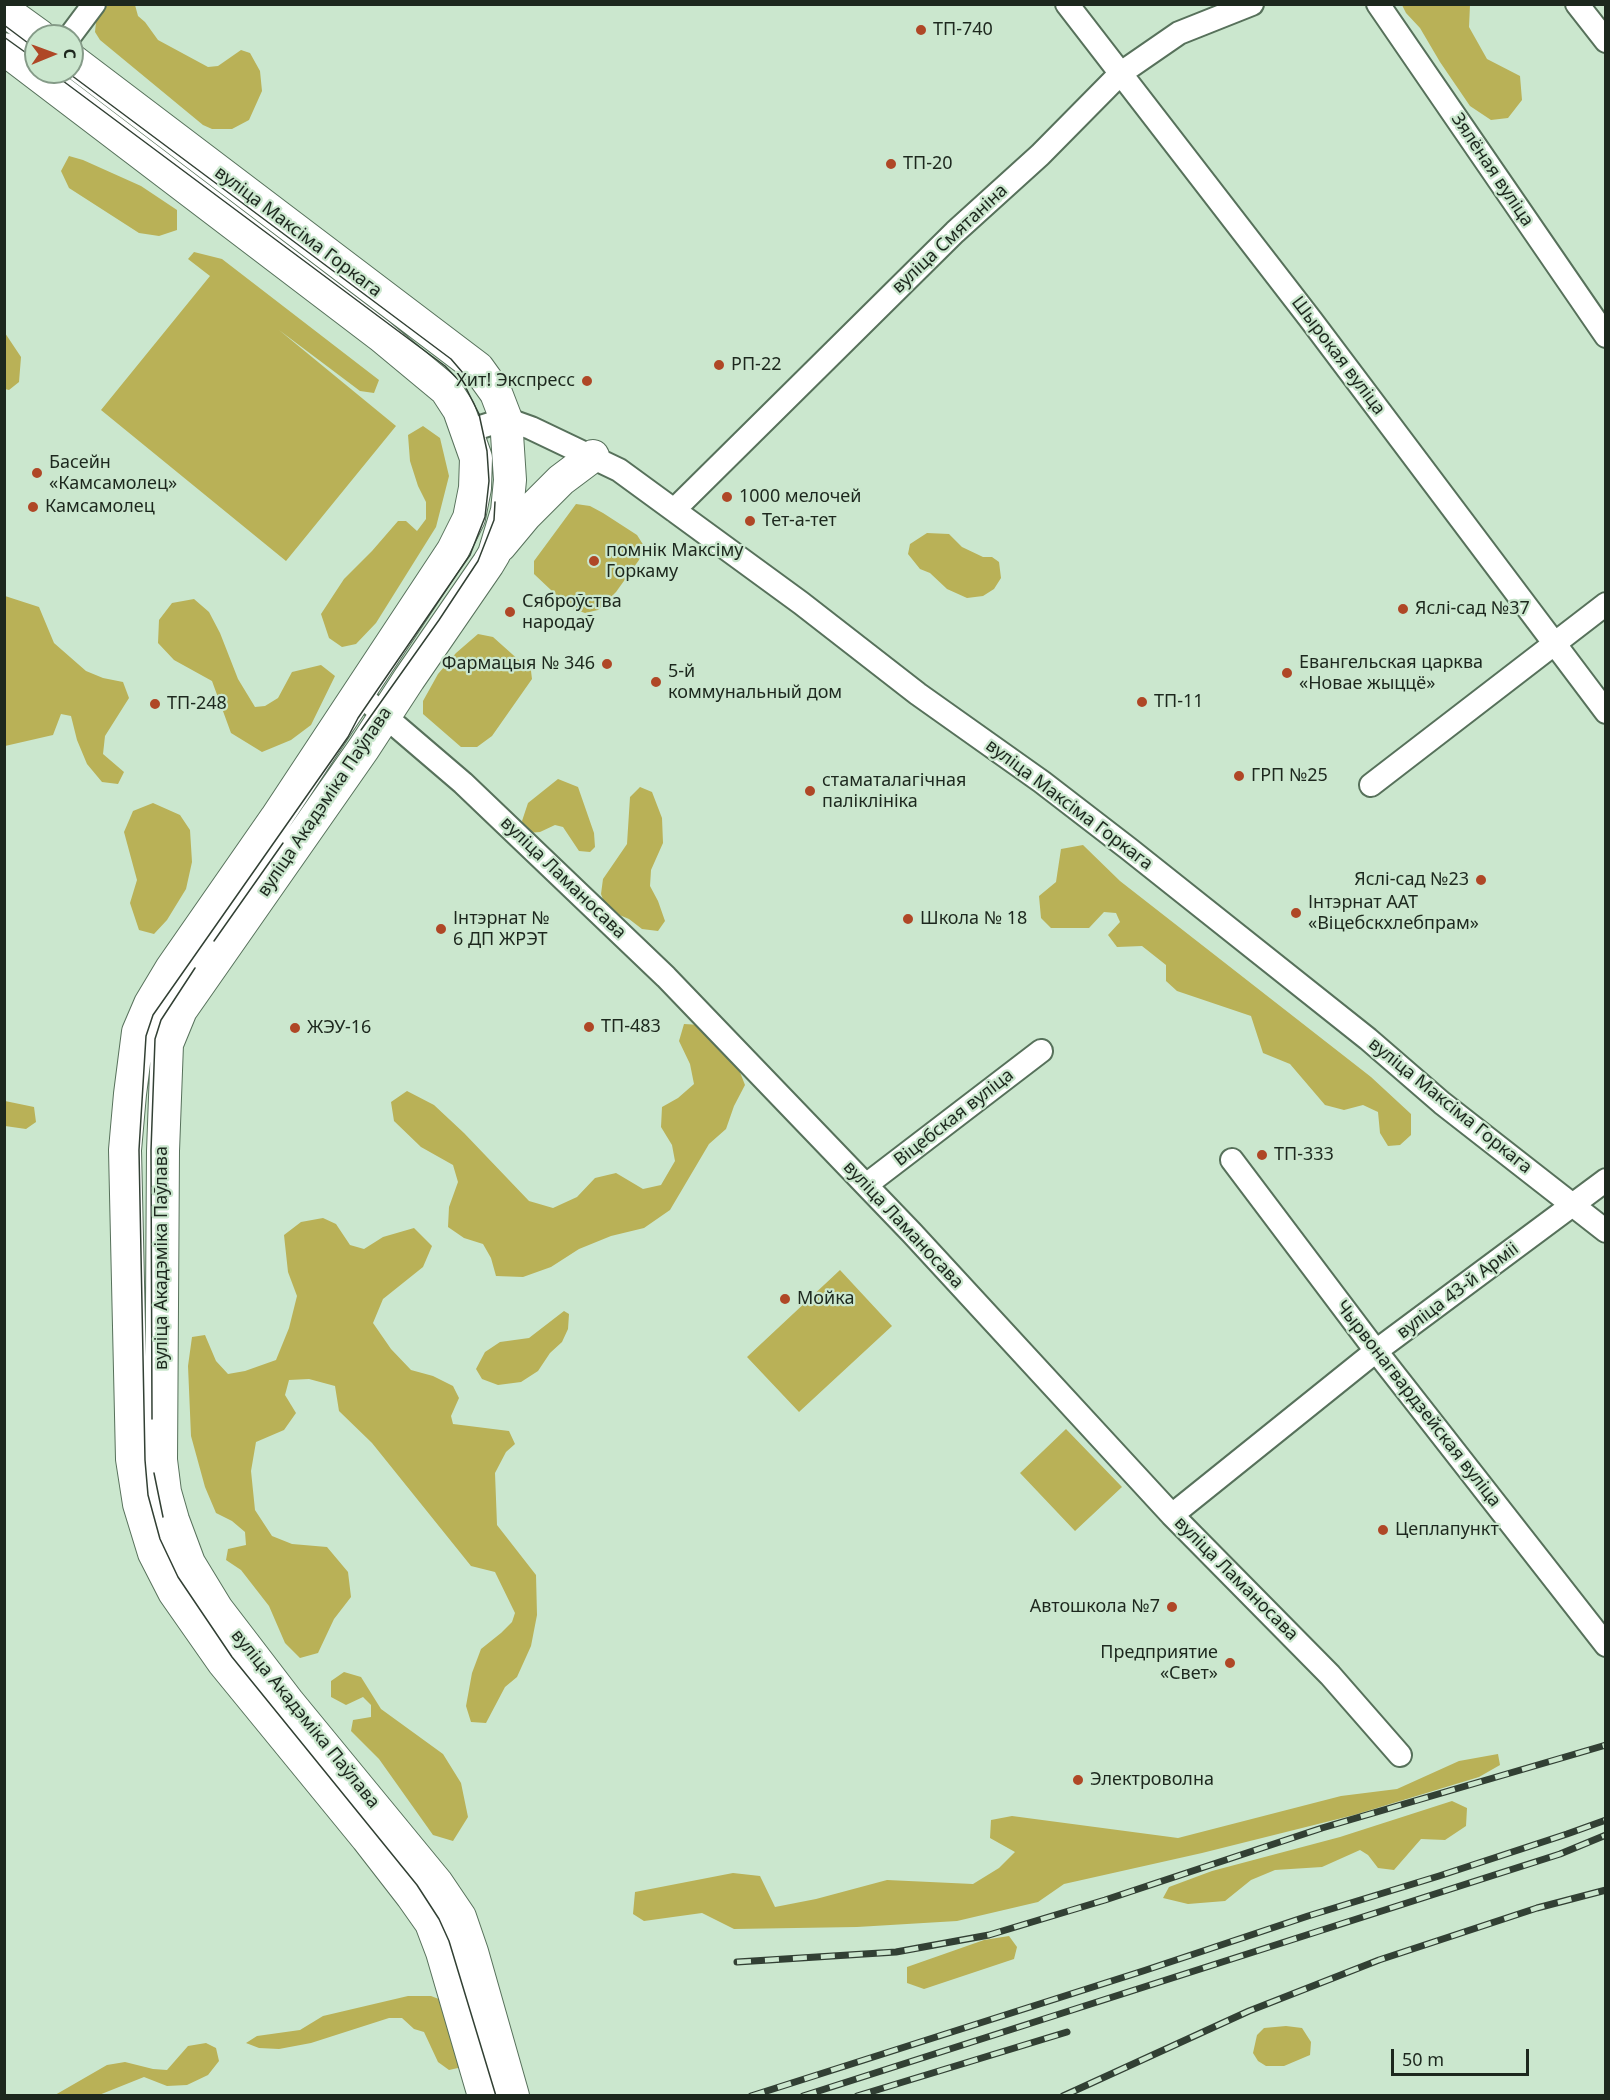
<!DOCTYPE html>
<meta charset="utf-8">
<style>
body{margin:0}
#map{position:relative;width:1610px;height:2100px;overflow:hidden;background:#cbe7ce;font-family:"Noto Sans",sans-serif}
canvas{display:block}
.frame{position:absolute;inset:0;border:6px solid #1d281e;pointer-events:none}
.north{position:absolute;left:24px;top:24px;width:60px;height:60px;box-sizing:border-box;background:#cbe7ce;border:2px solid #859b88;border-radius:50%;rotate:89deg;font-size:16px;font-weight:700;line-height:24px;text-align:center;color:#1d281e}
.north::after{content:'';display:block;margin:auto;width:21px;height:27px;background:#af4726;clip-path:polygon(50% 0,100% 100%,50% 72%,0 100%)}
.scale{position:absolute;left:1391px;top:2049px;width:138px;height:27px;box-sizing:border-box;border:3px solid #1d281e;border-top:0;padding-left:8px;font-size:18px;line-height:21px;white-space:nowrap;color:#1d281e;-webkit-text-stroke:4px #cbe7ce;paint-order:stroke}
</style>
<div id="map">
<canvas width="1610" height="2100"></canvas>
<div class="frame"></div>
<div class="north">С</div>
<div class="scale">50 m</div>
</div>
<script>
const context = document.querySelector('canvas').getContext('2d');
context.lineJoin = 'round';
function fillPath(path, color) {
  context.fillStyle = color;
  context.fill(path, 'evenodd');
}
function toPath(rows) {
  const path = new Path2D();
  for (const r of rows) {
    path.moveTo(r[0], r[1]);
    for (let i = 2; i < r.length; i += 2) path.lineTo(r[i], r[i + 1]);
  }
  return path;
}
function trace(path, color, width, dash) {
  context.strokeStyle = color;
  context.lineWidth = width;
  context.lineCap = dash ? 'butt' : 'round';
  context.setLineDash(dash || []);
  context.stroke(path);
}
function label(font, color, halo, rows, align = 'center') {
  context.font = font + ' "Noto Sans",sans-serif';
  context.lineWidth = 4.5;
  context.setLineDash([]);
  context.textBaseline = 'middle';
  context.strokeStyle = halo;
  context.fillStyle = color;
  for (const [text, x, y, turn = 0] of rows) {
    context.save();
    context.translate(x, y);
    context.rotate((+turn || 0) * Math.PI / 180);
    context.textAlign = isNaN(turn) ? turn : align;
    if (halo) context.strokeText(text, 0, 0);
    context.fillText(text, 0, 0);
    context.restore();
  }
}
const green = toPath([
 [104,5,135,5,138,16,145,22,158,40,208,67,218,66,241,50,250,53,260,71,262,91,249,120,232,129,212,129,203,125,100,40,95,32,96,22],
 [1436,5,1470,5,1469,27,1487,59,1520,76,1522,100,1508,118,1491,120,1470,106,1440,62,1420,28,1406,13,1402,5,1433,5,1434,6],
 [69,156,83,160,141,186,177,210,177,230,159,236,139,233,69,188,61,171],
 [194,252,222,259,379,380,374,393,360,391,279,330,396,426,286,561,101,410,210,276,188,259],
 [5,333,21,357,19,382,9,390,5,389],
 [423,426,440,438,449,476,436,527,376,623,356,644,342,647,329,638,321,614,344,579,372,551,398,521,406,521,417,531,426,519,426,502,418,486,410,461,408,435],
 [576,504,590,506,603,513,637,535,644,546,639,560,616,592,598,610,585,613,570,608,534,574,534,561],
 [927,533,949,534,962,547,983,557,992,557,999,562,1001,578,994,589,983,596,967,598,947,589,930,573,920,569,908,554,910,544],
 [5,596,39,607,54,643,86,671,103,678,123,682,129,698,105,736,103,754,124,772,118,784,102,782,87,764,77,740,71,716,61,714,53,735,5,746],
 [194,599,209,612,220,633,238,679,255,707,265,706,278,698,292,672,321,665,335,676,311,725,291,740,262,752,231,733,212,681,174,660,158,643,159,620,172,603],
 [478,634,493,637,531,671,532,679,492,736,477,747,461,747,423,714,423,701,438,674,456,653],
 [558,779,578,787,594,833,595,847,590,852,579,851,563,827,555,825,540,832,528,833,522,821,528,803],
 [640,787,652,792,662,818,663,843,651,870,650,886,658,901,665,921,658,931,642,929,629,919,617,914,605,905,601,894,603,879,627,844,630,797],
 [153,803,180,815,190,830,192,862,186,889,167,920,154,934,139,930,130,903,137,880,124,832,133,811],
 [1083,845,1120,881,1371,1077,1411,1114,1411,1135,1400,1145,1388,1146,1380,1133,1378,1112,1363,1105,1344,1110,1325,1105,1290,1064,1263,1053,1251,1016,1177,991,1166,981,1166,965,1142,946,1117,947,1108,935,1120,922,1116,913,1104,912,1089,928,1051,928,1041,918,1039,896,1056,882,1061,849],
 [684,1024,701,1025,738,1067,745,1085,734,1106,726,1129,709,1144,670,1210,644,1228,611,1236,579,1249,551,1267,523,1277,496,1276,491,1258,483,1244,464,1238,448,1227,449,1207,458,1182,453,1165,421,1147,394,1121,391,1102,407,1091,434,1105,464,1133,529,1201,553,1208,577,1197,595,1178,616,1173,643,1189,661,1185,675,1161,672,1145,661,1127,662,1107,678,1098,694,1084,690,1064,679,1041],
 [5,1101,34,1107,36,1122,26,1129,5,1126],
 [323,1218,336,1224,350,1245,364,1249,383,1237,414,1228,432,1246,423,1267,383,1299,373,1323,391,1349,411,1370,433,1376,453,1386,459,1398,451,1416,453,1424,509,1431,515,1444,506,1452,495,1473,497,1525,536,1575,537,1615,531,1646,517,1677,505,1687,486,1723,471,1722,466,1706,472,1673,481,1649,501,1633,512,1622,515,1613,495,1572,471,1566,372,1443,339,1411,335,1386,309,1379,289,1380,285,1395,296,1413,284,1430,256,1442,251,1471,255,1510,272,1536,292,1544,327,1547,348,1572,351,1597,334,1619,318,1653,300,1658,285,1643,269,1606,241,1570,226,1560,228,1549,246,1545,245,1532,232,1521,216,1513,205,1487,191,1436,188,1366,192,1337,205,1335,216,1361,228,1374,245,1371,276,1360,289,1328,297,1296,288,1272,284,1235,301,1222],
 [840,1270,892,1326,799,1412,747,1357],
 [564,1311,569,1314,568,1329,562,1342,550,1353,538,1371,521,1382,498,1385,482,1379,476,1369,485,1352,500,1342,529,1338],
 [1066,1429,1122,1487,1075,1531,1020,1473],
 [344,1672,361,1677,381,1709,443,1754,461,1783,468,1817,453,1841,433,1835,379,1759,351,1731,353,1720,371,1717,371,1705,363,1697,346,1705,331,1697,331,1681],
 [1498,1754,1500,1765,1479,1777,1354,1815,1202,1853,1064,1884,1038,1902,957,1921,857,1927,734,1929,702,1913,644,1921,633,1914,635,1892,733,1873,760,1876,775,1907,816,1899,887,1880,973,1884,999,1868,1015,1852,990,1838,991,1820,1012,1816,1178,1838,1341,1796,1397,1789,1459,1761],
 [1452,1801,1467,1808,1466,1826,1445,1840,1421,1839,1394,1870,1378,1868,1368,1855,1360,1850,1322,1867,1275,1870,1251,1880,1225,1901,1188,1904,1163,1898,1169,1887,1212,1871,1340,1837],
 [1009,1936,1017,1947,1014,1959,924,1989,907,1983,907,1967,984,1940],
 [408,1996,431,1996,444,2001,460,2056,458,2068,449,2070,438,2062,424,2032,414,2029,402,2018,389,2018,311,2043,279,2049,259,2048,246,2043,257,2036,300,2030,323,2016],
 [1286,2026,1302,2028,1311,2042,1310,2055,1284,2066,1266,2066,1258,2061,1253,2053,1257,2035,1264,2028],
 [206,2043,216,2048,219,2061,208,2075,187,2085,167,2086,144,2077,99,2095,55,2095,107,2065,125,2062,153,2069,167,2070,188,2046]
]);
const minor = toPath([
 [1067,4,1311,320,1606,712],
 [1378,4,1606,336],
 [1577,4,1606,41],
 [70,36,94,4],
 [468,431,506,419,531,428,619,470,801,603,918,694,1042,782,1129,849,1368,1039,1442,1103,1606,1231],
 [674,510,955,232,1040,155,1121,73,1179,33,1252,4],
 [359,694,463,783,666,977,912,1233,1172,1515,1330,1675,1400,1755],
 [1371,785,1606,604],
 [1232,1160,1376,1351,1606,1645],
 [866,1185,1041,1051],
 [1172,1515,1376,1351,1606,1180]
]);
const secondary = toPath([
 [4,10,40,36],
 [4,49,381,336,446,390,459,410,476,458,475,488,469,518,453,550,276,818,171,969,150,1004,138,1032,130,1094,125,1150,132,1459,139,1504,154,1553,174,1592,223,1662,367,1838,412,1896,431,1923,442,1952,484,2096],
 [72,60,478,368,496,393,506,419,510,480,507,511,494,554,488,564,409,679,364,748,181,1010,167,1044,163,1151,161,1460,165,1492,173,1520,189,1563,217,1609,289,1703,437,1883,460,1917,472,1952,513,2096],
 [500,546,525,516,561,480,593,456]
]);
const tram = toPath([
 [4,25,36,49],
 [4,37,36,60],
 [51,72,445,366,466,388,479,414,487,451,489,481,485,517,470,555,358,718,348,737,153,1015,146,1036,139,1150,145,1460,148,1495,160,1539,178,1577,232,1657,417,1885,439,1919,449,1941,496,2096],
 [67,72,451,359,463,373],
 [361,730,439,620,478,561,494,520,495,502],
 [214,941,283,843],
 [152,1419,151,1150,155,1039,161,1020,195,968],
 [154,1473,163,1517]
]);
const rail = toPath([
 [737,1962,896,1952,989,1935,1105,1900,1322,1828,1606,1745],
 [751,2096,1143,1971,1308,1916,1439,1876,1567,1834,1606,1820],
 [803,2096,1560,1854,1606,1835],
 [857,2096,1067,2032],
 [1063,2096,1249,2011,1379,1960,1537,1908,1606,1890]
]);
const markers = [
 [921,30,6,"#af4726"],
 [891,164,6,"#af4726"],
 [719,365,6,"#af4726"],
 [587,381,6,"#af4726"],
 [37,473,6,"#af4726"],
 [727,497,6,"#af4726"],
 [33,507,6,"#af4726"],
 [750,521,6,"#af4726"],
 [594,561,6,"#af4726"],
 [1403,609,6,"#af4726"],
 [510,612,6,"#af4726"],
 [607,664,6,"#af4726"],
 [1287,673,6,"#af4726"],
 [656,682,6,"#af4726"],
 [1142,702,6,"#af4726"],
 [155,704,6,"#af4726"],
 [1239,776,6,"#af4726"],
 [810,791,6,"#af4726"],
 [1481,880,6,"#af4726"],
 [1296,913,6,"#af4726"],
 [908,919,6,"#af4726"],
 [441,929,6,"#af4726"],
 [589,1027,6,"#af4726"],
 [295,1028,6,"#af4726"],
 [1262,1155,6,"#af4726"],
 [785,1299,6,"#af4726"],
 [1383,1530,6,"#af4726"],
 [1172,1607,6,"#af4726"],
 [1230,1663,6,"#af4726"],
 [1078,1780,6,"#af4726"]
];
const poiNames = [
 ["ТП-740",933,30],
 ["ТП-20",903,164],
 ["РП-22",731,365],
 ["Хит! Экспресс",575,381,"right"],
 ["Басейн",49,463],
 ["«Камсамолец»",49,484],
 ["1000 мелочей",739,497],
 ["Камсамолец",45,507],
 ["Тет-а-тет",762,521],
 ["помнік Максіму",606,551],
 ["Горкаму",606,572],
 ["Сяброўства",522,602],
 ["народаў",522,623],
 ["Яслі-сад №37",1415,609],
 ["Евангельская царква",1299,663],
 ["«Новае жыццё»",1299,684],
 ["Фармацыя № 346",595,664,"right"],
 ["5-й",668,672],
 ["коммунальный дом",668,693],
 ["ТП-11",1154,702],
 ["ТП-248",167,704],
 ["ГРП №25",1251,776],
 ["стаматалагічная",822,781],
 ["паліклініка",822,802],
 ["Яслі-сад №23",1469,880,"right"],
 ["Інтэрнат ААТ",1308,903],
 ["«Віцебскхлебпрам»",1308,924],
 ["Інтэрнат №",453,919],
 ["6 ДП ЖРЭТ",453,940],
 ["Школа № 18",920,919],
 ["ТП-483",601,1027],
 ["ЖЭУ-16",307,1028],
 ["ТП-333",1274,1155],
 ["Мойка",797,1299],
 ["Цеплапункт",1395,1530],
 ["Автошкола №7",1160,1607,"right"],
 ["Предприятие",1218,1653,"right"],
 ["«Свет»",1218,1674,"right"],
 ["Электроволна",1090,1780]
];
const streetNames = [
 ["Зялёная вуліца",1492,170,56],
 ["вуліца Максіма Горкага",298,232,37],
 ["вуліца Смятаніна",950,239,-43],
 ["Шырокая вуліца",1338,356,53],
 ["вуліца Акадэміка Паўлава",325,802,-56],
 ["вуліца Максіма Горкага",1069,805,37],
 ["вуліца Ламаносава",563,878,44],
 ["вуліца Максіма Горкага",1450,1106,39],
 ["Віцебская вуліца",954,1118,-38],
 ["вуліца Ламаносава",903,1225,47],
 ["вуліца Акадэміка Паўлава",162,1258,-90],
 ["вуліца 43-й Арміі",1458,1291,-37],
 ["Чырвонагвардзейская вуліца",1418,1404,52],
 ["вуліца Ламаносава",1236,1579,45],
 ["вуліца Акадэміка Паўлава",305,1719,51]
];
fillPath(green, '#b9b157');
trace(minor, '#57715b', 26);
trace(secondary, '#57715b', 34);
trace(minor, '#fff', 22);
trace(secondary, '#fff', 32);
trace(tram, '#324034', 1.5);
trace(rail, '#324034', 7);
trace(rail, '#cbe7ce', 4.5, [14]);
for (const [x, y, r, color] of markers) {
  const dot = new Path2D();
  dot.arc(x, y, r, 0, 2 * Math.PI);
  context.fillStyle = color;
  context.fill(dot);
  trace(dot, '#cbe7ce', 2);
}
label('18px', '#1d281e', '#cbe7ce', poiNames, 'left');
label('18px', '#1d281e', '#cbe7ce', streetNames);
</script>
